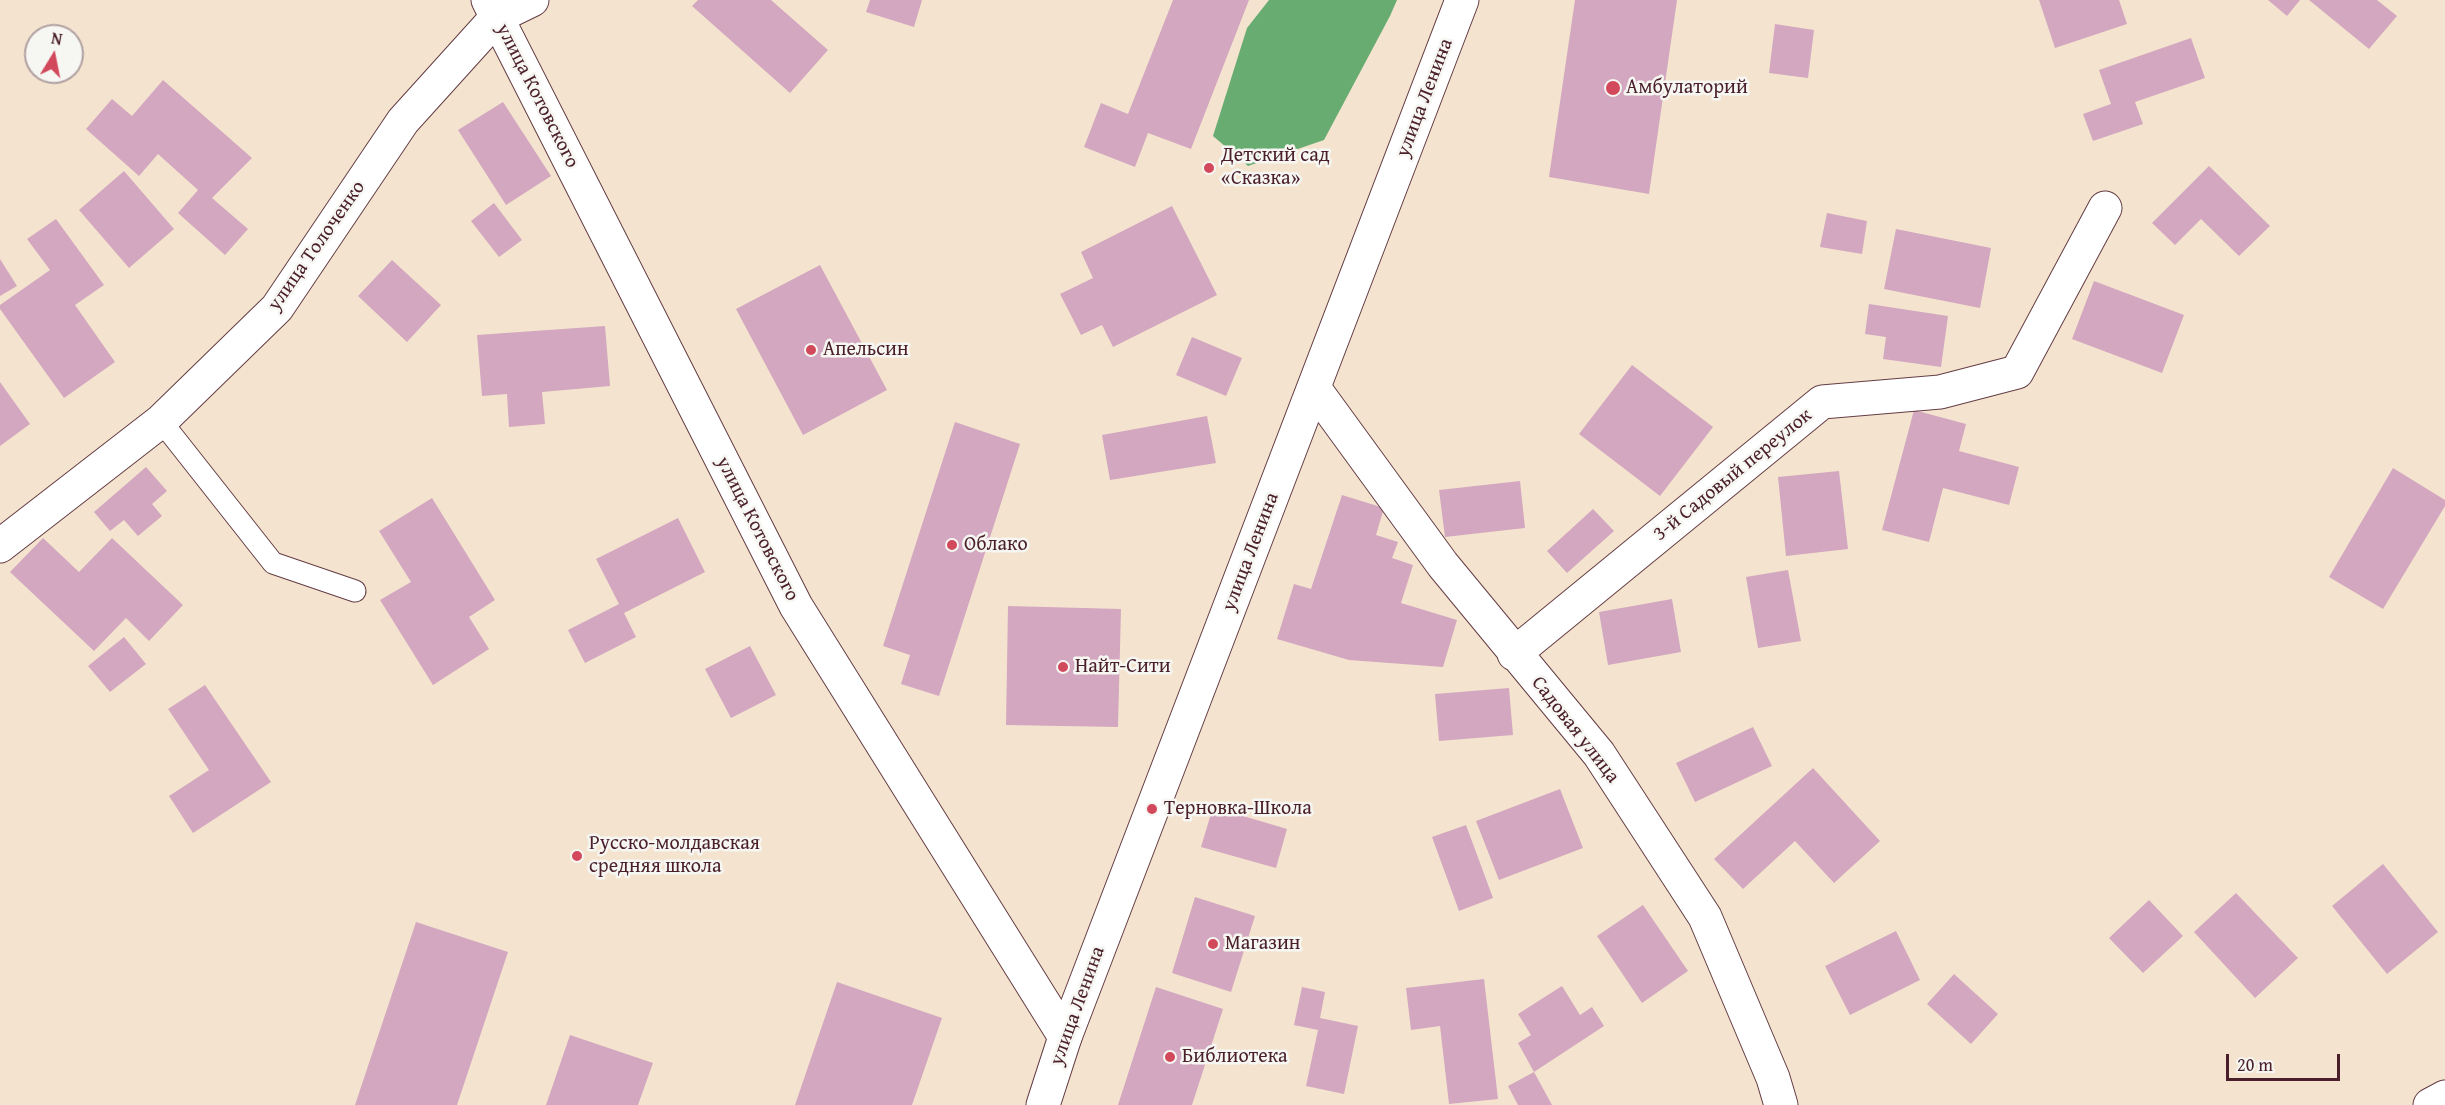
<!DOCTYPE html>
<meta charset="utf-8">
<style>
body{margin:0}
#map{position:relative;width:2445px;height:1105px;overflow:hidden;background:#f4e4cf;font-family:"Gentium Book Plus",serif}
canvas{display:block}
.north{position:absolute;left:24px;top:24px;width:60px;height:60px;box-sizing:border-box;background:#f6f6f2;border:2px solid #b1a0a2;border-radius:50%;rotate:10deg;font-size:16px;font-weight:700;line-height:24px;text-align:center;color:#4a1f2b}
.north::after{content:'';display:block;margin:auto;width:21px;height:27px;background:#d1495b;clip-path:polygon(50% 0,100% 100%,50% 72%,0 100%)}
.scale{position:absolute;left:2226px;top:1054px;width:114px;height:27px;box-sizing:border-box;border:3px solid #4a1f2b;border-top:0;padding-left:8px;font-size:18px;line-height:21px;white-space:nowrap;color:#4a1f2b;-webkit-text-stroke:4px #f6f6f2;paint-order:stroke}
</style>
<div id="map">
<canvas width="2445" height="1105"></canvas>
<div class="north">N</div>
<div class="scale">20 m</div>
</div>
<script>
const context = document.querySelector('canvas').getContext('2d');
context.lineJoin = 'round';
function fillPath(path, color) {
  context.fillStyle = color;
  context.fill(path, 'evenodd');
}
function toPath(rows) {
  const path = new Path2D();
  for (const r of rows) {
    path.moveTo(r[0], r[1]);
    for (let i = 2; i < r.length; i += 2) path.lineTo(r[i], r[i + 1]);
  }
  return path;
}
function trace(path, color, width, dash) {
  context.strokeStyle = color;
  context.lineWidth = width;
  context.lineCap = dash ? 'butt' : 'round';
  context.setLineDash(dash || []);
  context.stroke(path);
}
function label(font, color, halo, rows, align = 'center') {
  context.font = font + ' "Gentium Book Plus",serif';
  context.lineWidth = 5;
  context.setLineDash([]);
  context.textBaseline = 'middle';
  context.strokeStyle = halo;
  context.fillStyle = color;
  for (const [text, x, y, turn = 0] of rows) {
    context.save();
    context.translate(x, y);
    context.rotate((+turn || 0) * Math.PI / 180);
    context.textAlign = isNaN(turn) ? turn : align;
    if (halo) context.strokeText(text, 0, 0);
    context.fillText(text, 0, 0);
    context.restore();
  }
}
const forest = toPath([
 [1269,0,1397,0,1390,16,1324,140,1248,166,1213,136,1247,28]
]);
const building = toPath([
 [698,0,771,0,828,50,790,93,692,6],
 [870,0,922,0,914,27,866,12],
 [1173,0,1249,0,1191,149,1148,133,1135,167,1084,147,1101,103,1128,114],
 [1575,0,1677,0,1649,194,1549,177],
 [2039,0,2119,0,2127,24,2055,48],
 [2268,0,2300,0,2287,16],
 [2309,0,2377,0,2397,16,2369,49],
 [1775,24,1814,30,1808,78,1769,73],
 [2191,38,2205,78,2135,102,2143,124,2093,141,2083,114,2111,104,2099,70],
 [163,80,252,158,212,198,248,229,225,255,178,213,198,190,158,154,139,176,86,129,112,99,132,116],
 [503,102,551,176,506,205,458,130],
 [2209,166,2270,226,2239,256,2201,219,2175,245,2152,223],
 [124,171,174,229,129,268,79,210],
 [494,203,522,240,499,257,471,221],
 [1172,206,1217,295,1113,347,1102,325,1081,335,1060,294,1093,278,1081,252],
 [1827,213,1867,221,1862,254,1820,247],
 [56,219,104,285,75,305,115,362,64,398,0,309,0,305,50,270,27,239],
 [1896,229,1991,248,1980,308,1884,289],
 [0,259,17,286,0,296],
 [392,260,441,305,407,342,358,296],
 [820,265,887,390,803,435,736,309],
 [2094,281,2184,315,2162,373,2072,339],
 [1869,304,1948,316,1941,367,1883,359,1886,337,1865,334],
 [605,326,610,386,542,392,545,424,509,427,507,394,482,396,477,335],
 [1192,337,1242,358,1226,396,1176,375],
 [1632,365,1713,427,1660,496,1579,434],
 [0,382,30,424,0,446],
 [1914,410,1966,424,1959,451,2019,467,2009,505,1943,488,1929,542,1882,530],
 [1207,416,1216,463,1110,480,1102,435],
 [955,422,1020,444,939,696,901,684,910,655,883,646],
 [146,467,167,491,152,504,162,516,138,536,124,520,110,531,94,512],
 [2393,468,2445,500,2445,506,2383,609,2329,577],
 [1839,471,1848,549,1786,556,1778,477],
 [1520,481,1525,528,1445,537,1439,490],
 [1342,495,1384,508,1376,535,1398,542,1392,558,1413,565,1401,603,1457,620,1443,667,1349,660,1277,639,1294,584,1311,589],
 [432,498,495,600,469,617,489,649,433,685,380,600,411,582,379,531],
 [1593,509,1614,531,1567,573,1547,551],
 [678,518,705,572,624,613,636,637,585,663,568,630,619,604,596,559],
 [43,538,79,572,112,538,183,605,149,641,126,618,94,651,10,572],
 [1788,570,1801,641,1758,648,1746,577],
 [1672,599,1681,652,1608,665,1599,612],
 [1008,606,1121,609,1118,727,1006,725],
 [124,637,146,664,110,692,88,666],
 [750,646,776,695,731,718,705,669],
 [205,685,271,782,193,833,169,796,209,770,168,709],
 [1509,688,1513,735,1439,741,1435,694],
 [1753,727,1772,766,1695,802,1676,763],
 [1813,768,1880,841,1834,883,1795,841,1743,889,1714,859],
 [1560,789,1583,848,1499,880,1476,821],
 [1213,807,1287,829,1276,868,1201,847],
 [1466,825,1493,898,1459,911,1432,837],
 [2383,864,2438,932,2387,974,2332,906],
 [2236,893,2298,958,2255,998,2194,932],
 [1195,897,1255,916,1231,992,1172,973],
 [2149,900,2183,936,2143,973,2109,938],
 [1643,905,1688,971,1642,1003,1597,936],
 [416,922,508,952,457,1105,355,1105],
 [1896,931,1920,980,1850,1015,1825,966],
 [1954,974,1998,1014,1971,1044,1927,1004],
 [1484,979,1498,1099,1449,1104,1440,1026,1411,1030,1406,988],
 [837,982,942,1018,912,1105,795,1105],
 [1562,986,1580,1015,1592,1007,1604,1026,1534,1072,1552,1105,1518,1105,1508,1086,1534,1072,1518,1043,1531,1035,1518,1014],
 [1156,987,1223,1009,1192,1105,1118,1105],
 [1302,987,1325,992,1320,1018,1358,1026,1344,1094,1306,1086,1318,1030,1294,1025],
 [570,1035,653,1063,638,1105,546,1105]
]);
const service = toPath([
 [161,421,273,563,355,591]
]);
const minor = toPath([
 [488,0,796,606,1065,1037,1043,1105],
 [1314,388,1443,565,1599,754,1705,917,1773,1078,1781,1105],
 [0,546,161,421,277,308,403,121,497,17,532,0],
 [1514,654,1822,402,1940,392,2017,372,2105,208],
 [2430,1105,2445,1097]
]);
const tertiary = toPath([
 [1065,1037,1462,0]
]);
const markers = [
 [1613,88,8,"#d1495b"],
 [1209,168,6,"#d1495b"],
 [811,350,6,"#d1495b"],
 [952,545,6,"#d1495b"],
 [1063,667,6,"#d1495b"],
 [1152,809,6,"#d1495b"],
 [577,856,6,"#d1495b"],
 [1213,944,6,"#d1495b"],
 [1170,1057,6,"#d1495b"]
];
const poiNames = [
 ["Амбулаторий",1626,88],
 ["Детский сад",1221,156],
 ["«Сказка»",1221,179],
 ["Апельсин",823,350],
 ["Облако",964,545],
 ["Найт-Сити",1075,667],
 ["Терновка-Школа",1164,809],
 ["Русско-молдавская",589,844],
 ["средняя школа",589,867],
 ["Магазин",1225,944],
 ["Библиотека",1182,1057]
];
const streetNames = [
 ["улица Котовского",537,96,63],
 ["улица Ленина",1425,98,-69],
 ["улица Толоченко",317,246,-55],
 ["3-й Садовый переулок",1733,475,-39],
 ["улица Котовского",757,529,63],
 ["улица Ленина",1251,552,-69],
 ["Садовая улица",1575,730,52],
 ["улица Ленина",1078,1006,-70]
];
fillPath(forest, '#68ac72');
fillPath(building, '#d3a7bf');
trace(service, '#643d44', 23);
trace(minor, '#643d44', 35);
trace(tertiary, '#643d44', 35);
trace(service, '#fff', 21);
trace(minor, '#fff', 33);
trace(tertiary, '#fff', 33);
for (const [x, y, r, color] of markers) {
  const dot = new Path2D();
  dot.arc(x, y, r, 0, 2 * Math.PI);
  context.fillStyle = color;
  context.fill(dot);
  trace(dot, '#f6f6f2', 2);
}
label('20px', '#4a1f2b', '#f6f6f2', poiNames, 'left');
label('20px', '#4a1f2b', '#f6f6f2', streetNames);
</script>
